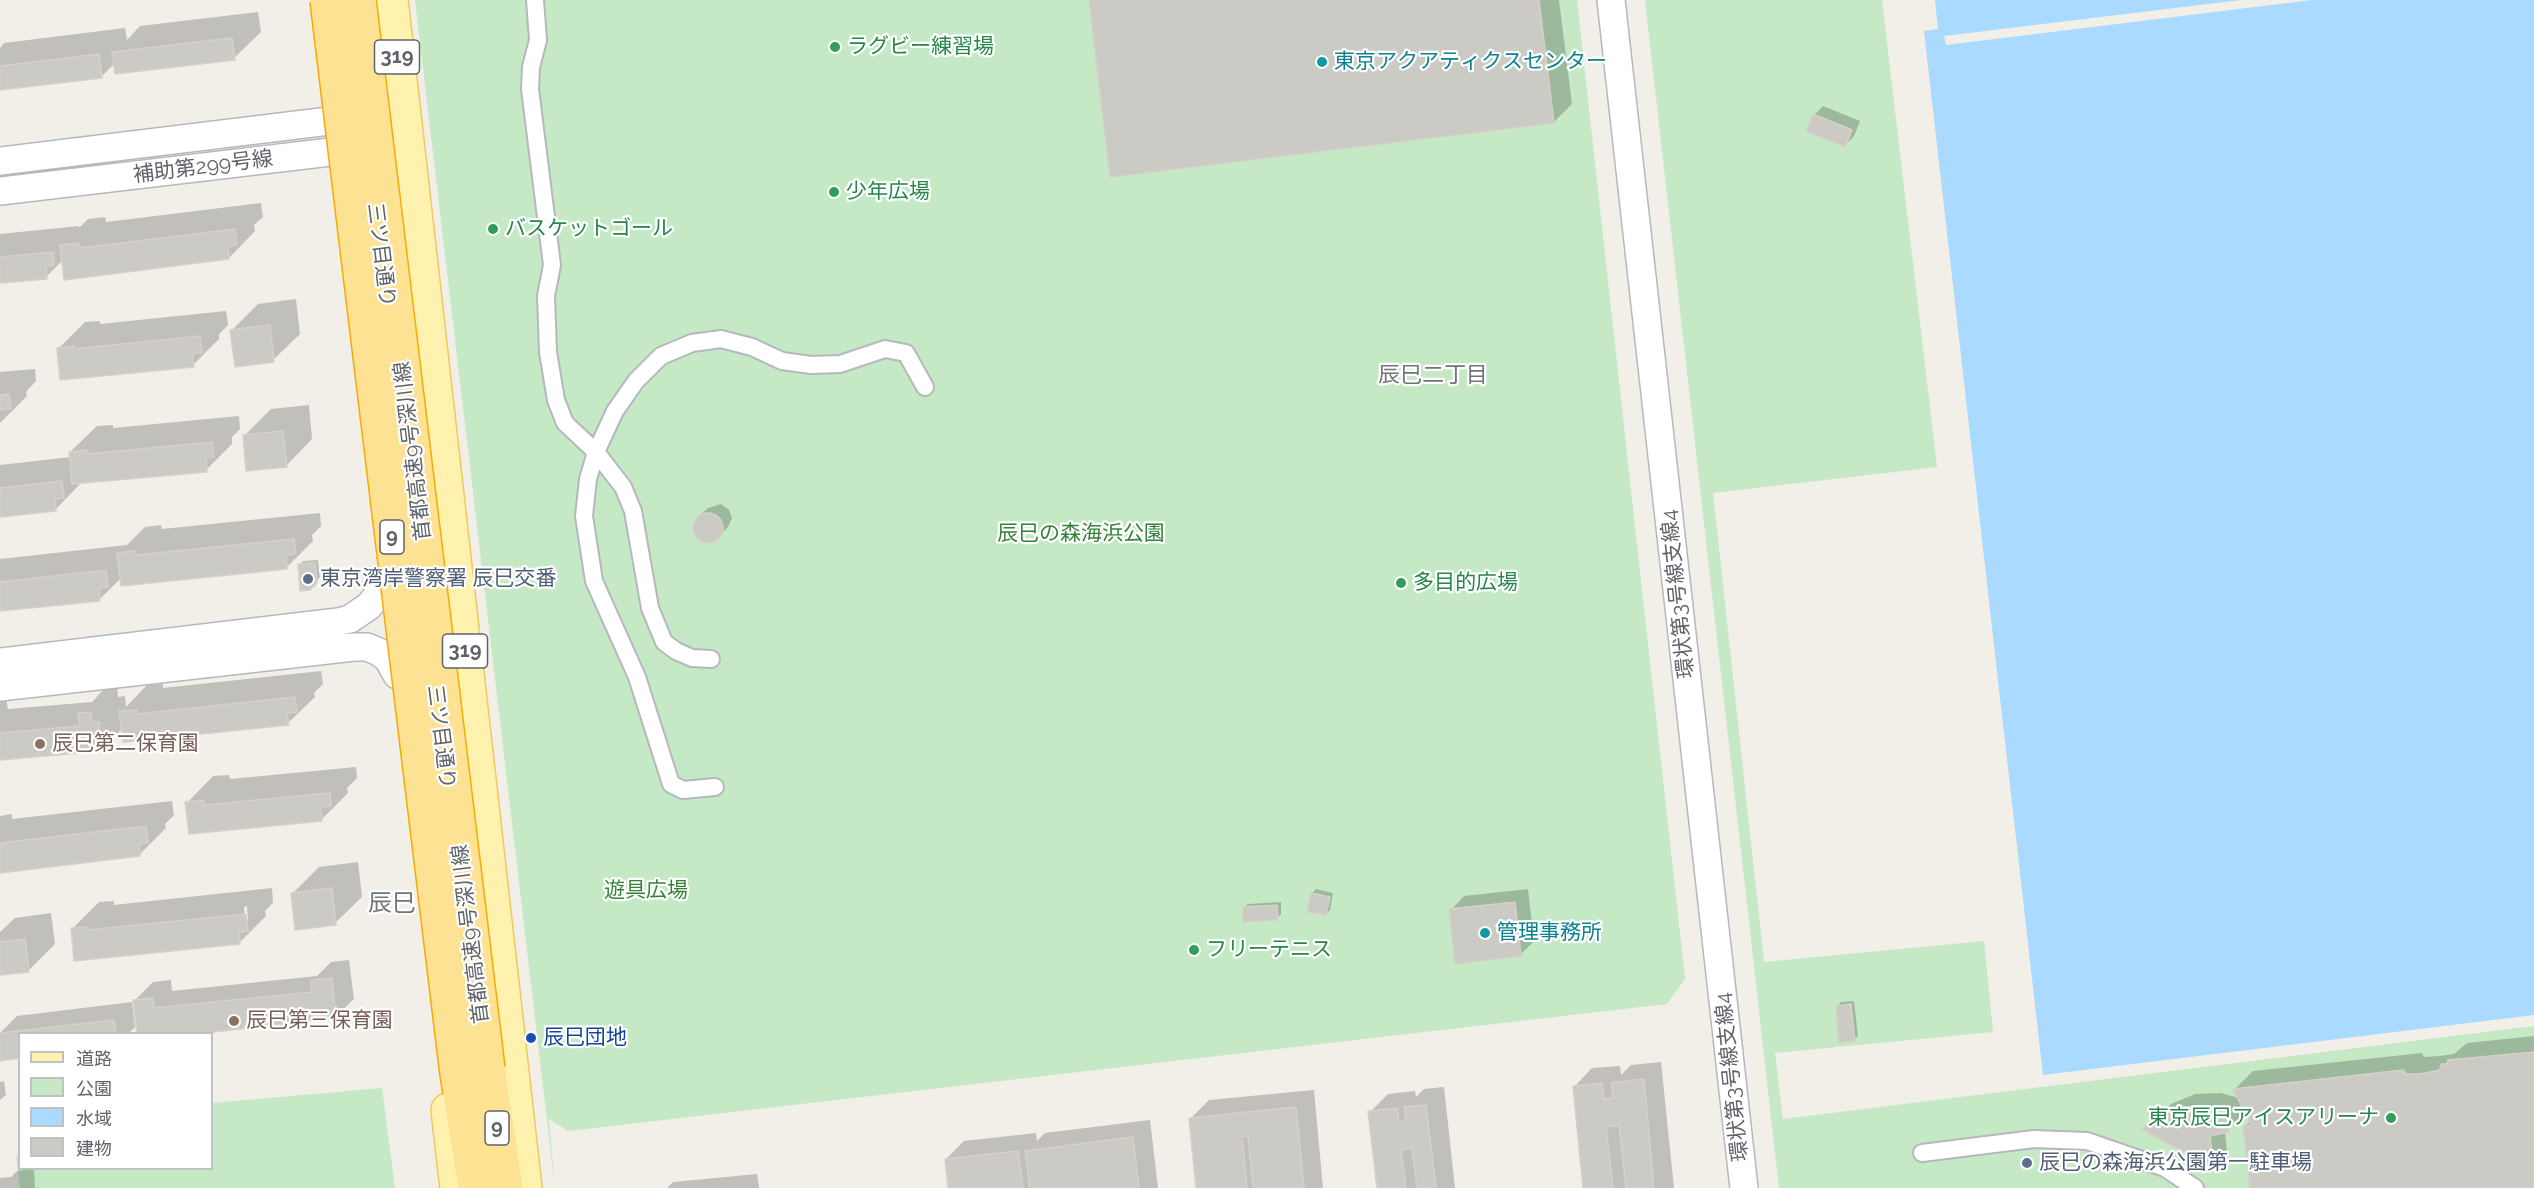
<!DOCTYPE html>
<meta charset="utf-8">
<style>
body{margin:0}
#map{position:relative;width:2534px;height:1188px;overflow:hidden;background:#f1efe8;font-family:Raleway,"Noto Sans JP",sans-serif}
canvas{display:block}
.legend{position:absolute;left:18px;top:1032px;width:195px;height:138px;box-sizing:border-box;background:#fff;border:2px solid #bfc1c3;margin:0;padding:8px 10px;list-style:none;font-size:18px;color:#5f6368}
.legend li{display:flex;align-items:center;gap:12px;height:30px}
.legend b{width:30px;border:2px solid #bfc1c3}
</style>
<div id="map">
<canvas width="2534" height="1188"></canvas>
<ul class="legend">
<li><b style="height:8px;background:#fff2af"></b>道路</li>
<li><b style="height:16px;background:#c5e8c5"></b>公園</li>
<li><b style="height:16px;background:#aadaff"></b>水域</li>
<li><b style="height:16px;background:#cccac5"></b>建物</li>
</ul>
</div>
<script>
const context = document.querySelector('canvas').getContext('2d');
context.lineJoin = 'round';
function fillPath(path, color) {
  context.fillStyle = color;
  context.fill(path, 'evenodd');
}
function toPath(rows) {
  const path = new Path2D();
  for (const r of rows) {
    if (r.length === 3) {
      path.moveTo(r[0] + r[2], r[1]);
      path.arc(r[0], r[1], r[2], 0, 2 * Math.PI);
      continue;
    }
    path.moveTo(r[0], r[1]);
    for (let i = 2; i < r.length; i += 2) path.lineTo(r[i], r[i + 1]);
  }
  return path;
}
function trace(path, color, width, dash) {
  context.strokeStyle = color;
  context.lineWidth = width;
  context.lineCap = dash ? 'butt' : 'round';
  context.setLineDash(dash || []);
  context.stroke(path);
}
function label(font, color, halo, rows, align = 'center') {
  context.font = font + ' Raleway,"Noto Sans JP",sans-serif';
  context.lineWidth = 4.5;
  context.setLineDash([]);
  context.textBaseline = 'middle';
  context.strokeStyle = halo;
  context.fillStyle = color;
  for (const [text, x, y, turn = 0] of rows) {
    context.save();
    context.translate(x, y);
    context.rotate((+turn || 0) * Math.PI / 180);
    context.textAlign = isNaN(turn) ? turn : align;
    if (halo) context.strokeText(text, 0, 0);
    context.fillText(text, 0, 0);
    context.restore();
  }
}
const green = toPath([
 [415,0,1577,0,1685,979,1667,1004,568,1131,549,1119,555,1188],
 [1645,0,1882,0,1937,467,1713,493,1764,962,1984,941,1993,1032,1775,1053,1783,1119,2534,1026,2534,1188,1779,1188],
 [382,1088,395,1188,20,1188,16,1157,19,1152,20,1168,212,1168,212,1103]
]);
const water = toPath([
 [1935,0,2534,0,2534,1015,2043,1075,1924,31,1938,29]
]);
const pier = toPath([
 [2241,0,2312,0,1946,45,1944,36]
]);
const shadow = toPath([
 [1090,0,1559,0,1572,104,1554,122],
 [258,12,261,32,234,58,115,63,102,76,0,89,0,48,4,43,125,28,127,40,140,26],
 [1823,106,1860,121,1854,136,1845,145,1814,115],
 [261,203,263,217,254,225,255,231,229,258,63,260,46,277,0,282,0,234,79,226,79,228,88,219,105,217,106,222],
 [296,299,300,334,273,360,232,330,258,304],
 [226,311,228,325,219,334,219,339,193,365,58,349,85,322,100,321,100,324],
 [35,369,36,381,26,392,27,396,0,423,0,372],
 [309,405,312,439,286,466,244,436,271,409],
 [239,416,240,429,232,437,232,444,206,470,82,482,55,510,0,516,0,465,71,457,70,452,97,426,113,425,113,428],
 [721,504,729,510,732,518,728,527,719,536,707,541,699,538,694,526,698,517,708,508],
 [320,513,321,526,312,535,313,541,287,567,121,578,100,599,0,610,0,559,127,545,145,527,161,525,162,529],
 [318,560,320,577,310,588,299,565,303,561],
 [321,671,323,684,314,693,315,697,288,723,123,728,101,750,0,759,0,699,6,698,8,709,92,702,106,687,117,686,118,697,125,696,126,707,147,685,163,684,163,688],
 [356,767,357,778,347,788,348,793,321,820,190,832,187,803,213,776,229,775,230,779],
 [172,801,174,815,165,824,166,828,139,855,0,871,0,816,12,814,12,819],
 [358,862,362,897,335,923,293,893,319,867],
 [272,888,273,903,265,911,266,916,239,943,72,929,99,902,114,901,114,905],
 [247,906,248,921,245,921,244,907],
 [1316,889,1333,893,1330,910,1326,914,1312,893],
 [1528,889,1534,941,1520,955,1451,910,1464,896],
 [1281,902,1281,914,1277,918,1244,908,1248,904],
 [51,913,55,944,29,970,0,974,0,932,15,918],
 [349,960,354,999,335,1017,182,1034,135,1000,153,982,171,980,172,991,317,976,331,962],
 [1854,1001,1858,1036,1854,1040,1837,1007,1841,1002],
 [132,1002,135,1027,128,1034,20,1034,0,1047,0,1033,17,1016],
 [2534,1036,2534,1188,2252,1188,2245,1126,2251,1120,2240,1099,2242,1117,2225,1131,2227,1153,2214,1167,2144,1128,2171,1104,2195,1094,2221,1093,2239,1098,2235,1089,2253,1071,2422,1053,2424,1057,2439,1056,2454,1054,2467,1043],
 [1661,1062,1674,1188,1584,1188,1574,1087,1592,1068,1620,1066,1621,1075,1631,1065],
 [4,1081,6,1095,0,1100,0,1082],
 [1444,1087,1455,1188,1378,1188,1370,1112,1388,1094,1415,1091,1416,1097,1424,1089],
 [1314,1090,1323,1188,1197,1188,1191,1118,1209,1100],
 [1150,1120,1158,1188,949,1188,946,1159,964,1141,1036,1133,1037,1141,1045,1133],
 [34,1169,35,1188,0,1188,0,1178,11,1177,17,1171],
 [757,1174,759,1188,667,1188,673,1182]
]);
const building = toPath([
 [1089,0,1539,0,1554,123,1110,177,1089,0],
 [232,38,235,60,115,74,112,52,232,38],
 [99,54,102,78,0,90,0,66,99,54],
 [1813,114,1852,130,1845,147,1806,131,1813,114],
 [235,229,237,245,228,246,229,259,64,280,60,245,79,243,80,248,235,229],
 [53,252,54,265,46,266,47,279,0,283,0,257,53,252],
 [270,325,274,362,235,367,230,330,270,325],
 [200,336,202,353,192,353,194,367,60,380,57,348,74,346,74,349,200,336],
 [9,394,11,409,0,410,0,395,9,394],
 [283,431,287,467,246,471,243,435,283,431],
 [212,442,214,457,206,458,207,472,72,484,69,452,87,450,87,454,212,442],
 [62,481,64,498,55,499,56,511,0,517,0,488,62,481],
 [708,528,15],
 [294,539,296,554,286,555,287,569,121,586,117,553,135,551,136,555,294,539],
 [315,563,317,583,310,590,300,591,298,564,315,563],
 [106,570,108,587,99,588,100,601,0,611,0,582,106,570],
 [295,697,297,712,287,713,289,725,123,742,119,711,137,710,137,714,295,697],
 [91,712,92,722,99,722,102,751,0,760,0,733,80,726,78,713,91,712],
 [330,793,331,806,320,807,322,821,189,834,185,802,203,800,204,805,330,793],
 [146,826,148,843,139,844,140,856,0,873,0,843,146,826],
 [332,888,336,925,295,930,291,893,332,888],
 [1311,893,1330,897,1326,915,1307,912,1311,893],
 [1515,902,1521,956,1455,964,1449,909,1515,902],
 [1277,905,1278,920,1243,922,1243,907,1277,905],
 [246,914,248,931,239,932,240,944,74,961,71,928,87,927,88,930,246,914],
 [25,939,29,972,0,975,0,942,25,939],
 [332,978,336,1018,196,1034,137,1034,133,1000,153,998,154,1008,312,992,311,980,332,978],
 [1851,1004,1855,1041,1839,1043,1836,1006,1851,1004],
 [114,1020,116,1034,20,1034,20,1058,0,1061,0,1033,114,1020],
 [2534,1052,2534,1188,2250,1188,2243,1126,2251,1125,2233,1089,2403,1070,2406,1074,2420,1074,2440,1070,2441,1064,2447,1064,2448,1060,2534,1052],
 [1644,1079,1654,1188,1626,1188,1619,1125,1606,1127,1613,1188,1583,1188,1573,1086,1602,1083,1604,1099,1613,1098,1611,1083,1644,1079],
 [1426,1105,1436,1188,1417,1188,1412,1148,1401,1150,1406,1188,1377,1188,1368,1111,1397,1108,1399,1122,1406,1121,1404,1107,1426,1105],
 [2207,1106,2226,1111,2229,1132,2210,1136,2214,1168,2141,1129,2156,1117,2181,1107,2207,1106],
 [1296,1107,1304,1188,1253,1188,1248,1136,1242,1136,1247,1188,1196,1188,1189,1118,1296,1107],
 [1133,1137,1139,1188,1030,1188,1025,1151,1133,1137],
 [1018,1151,1023,1188,948,1188,945,1159,1018,1151]
]);
const pedestrian = toPath([
 [535,0,538,40,531,67,530,89,552,265,546,296,548,352,556,400,565,423,596,452,623,487,633,511,650,608,664,642,676,651,692,658,711,659],
 [715,787,683,790,671,784,637,677,594,581,584,516,588,479,596,452,615,411,636,381,661,356,692,343,721,339,752,347,782,361,811,365,840,364,885,349,906,353,925,387],
 [1922,1153,2034,1139,2087,1141,2165,1168,2195,1188]
]);
const tertiary = toPath([
 [1611,0,1744,1188],
 [0,161,362,117],
 [0,191,364,148],
 [0,662,338,622,350,619,369,606,377,596,384,579],
 [0,687,354,647,367,647,379,652,388,659,397,675]
]);
const primary = toPath([
 [391,0,525,1188],
 [448,1110,457,1188]
]);
const motorway = toPath([
 [488,1069,506,1188],
 [457,1074,475,1188]
]);
const motorwayBridge = toPath([
 [327,0,457,1074],
 [359,0,488,1069]
]);
const markers = [
 [835,47,6,"#2e9e5b"],
 [1322,62,6,"#0f9aa8"],
 [834,192,6,"#2e9e5b"],
 [493,229,6,"#2e9e5b"],
 [308,579,6,"#5c6f8a"],
 [1401,583,6,"#2e9e5b"],
 [40,744,6,"#8d6e63"],
 [1485,933,6,"#0f9aa8"],
 [1194,950,6,"#2e9e5b"],
 [234,1021,6,"#8d6e63"],
 [531,1038,6,"#1a4fb4"],
 [2391,1118,6,"#2e9e5b"],
 [2027,1163,6,"#5c6f8a"]
];
const shields = [
 [397,57,45],
 [392,537,24],
 [465,651,45],
 [497,1128,24]
];
const shieldNames = [
 ["319",397,57],
 ["9",392,537],
 ["319",465,651],
 ["9",497,1128]
];
const leisureNames = [
 ["ラグビー練習場",847,47],
 ["少年広場",846,192],
 ["バスケットゴール",505,229],
 ["多目的広場",1413,583],
 ["フリーテニス",1206,950],
 ["東京辰巳アイスアリーナ",2379,1118,"right"]
];
const cultureNames = [
 ["東京アクアティクスセンター",1334,62],
 ["管理事務所",1497,933]
];
const streetNames = [
 ["補助第299号線",203,167,-7],
 ["三ツ目通り",381,255,83],
 ["首都高速9号深川線",413,451,-97],
 ["環状第3号線支線4",1678,594,-96],
 ["三ツ目通り",441,737,83],
 ["首都高速9号深川線",471,934,-97],
 ["環状第3号線支線4",1732,1077,-96]
];
const parkNames = [
 ["辰巳の森海浜公園",1081,534],
 ["遊具広場",646,891]
];
const serviceNames = [
 ["東京湾岸警察署 辰巳交番",320,579],
 ["辰巳の森海浜公園第一駐車場",2039,1163]
];
const educationNames = [
 ["辰巳第二保育園",52,744],
 ["辰巳第三保育園",246,1021]
];
const transitNames = [
 ["辰巳団地",543,1038]
];
const neighbourhoodNames = [
 ["辰巳二丁目",1433,375]
];
const quarterNames = [
 ["辰巳",392,904]
];
fillPath(green, '#c5e8c5');
fillPath(water, '#aadaff');
fillPath(pier, '#f1efe8');
fillPath(shadow, '#0003');
fillPath(building, '#cccac5');
trace(building, '#d6d1c6', 1.5);
trace(pedestrian, '#b5b8bc', 20);
trace(tertiary, '#b5b8bc', 30);
trace(primary, '#f2c960', 36);
trace(motorway, '#f9ab00', 36);
trace(pedestrian, '#fff', 16);
trace(tertiary, '#fff', 27);
trace(primary, '#fff2af', 33);
trace(motorway, '#fde293', 33);
trace(motorwayBridge, '#f9ab00', 36, []);
trace(motorwayBridge, '#fde293', 33);
for (const [x, y, r, color] of markers) {
  const dot = new Path2D();
  dot.arc(x, y, r, 0, 2 * Math.PI);
  context.fillStyle = color;
  context.fill(dot);
  trace(dot, '#fff', 2);
}
for (const [x, y, w] of shields) {
  const box = new Path2D();
  box.roundRect(x - w / 2, y - 17, w, 34, 4.5);
  context.fillStyle = '#fff';
  context.fill(box);
  trace(box, '#5f6368', 1.5);
}
label('bold 20px', '#5f6368', null, shieldNames);
label('21px', '#27864d', '#fff', leisureNames, 'left');
label('21px', '#0d838f', '#fff', cultureNames, 'left');
label('21px', '#5f6368', '#fff', streetNames);
label('21px', '#348238', '#fff', parkNames);
label('21px', '#4e5e75', '#fff', serviceNames, 'left');
label('21px', '#785e54', '#fff', educationNames, 'left');
label('21px', '#164399', '#fff', transitNames, 'left');
label('22px', '#70757a', '#fff', neighbourhoodNames);
label('24px', '#70757a', '#fff', quarterNames);
</script>
